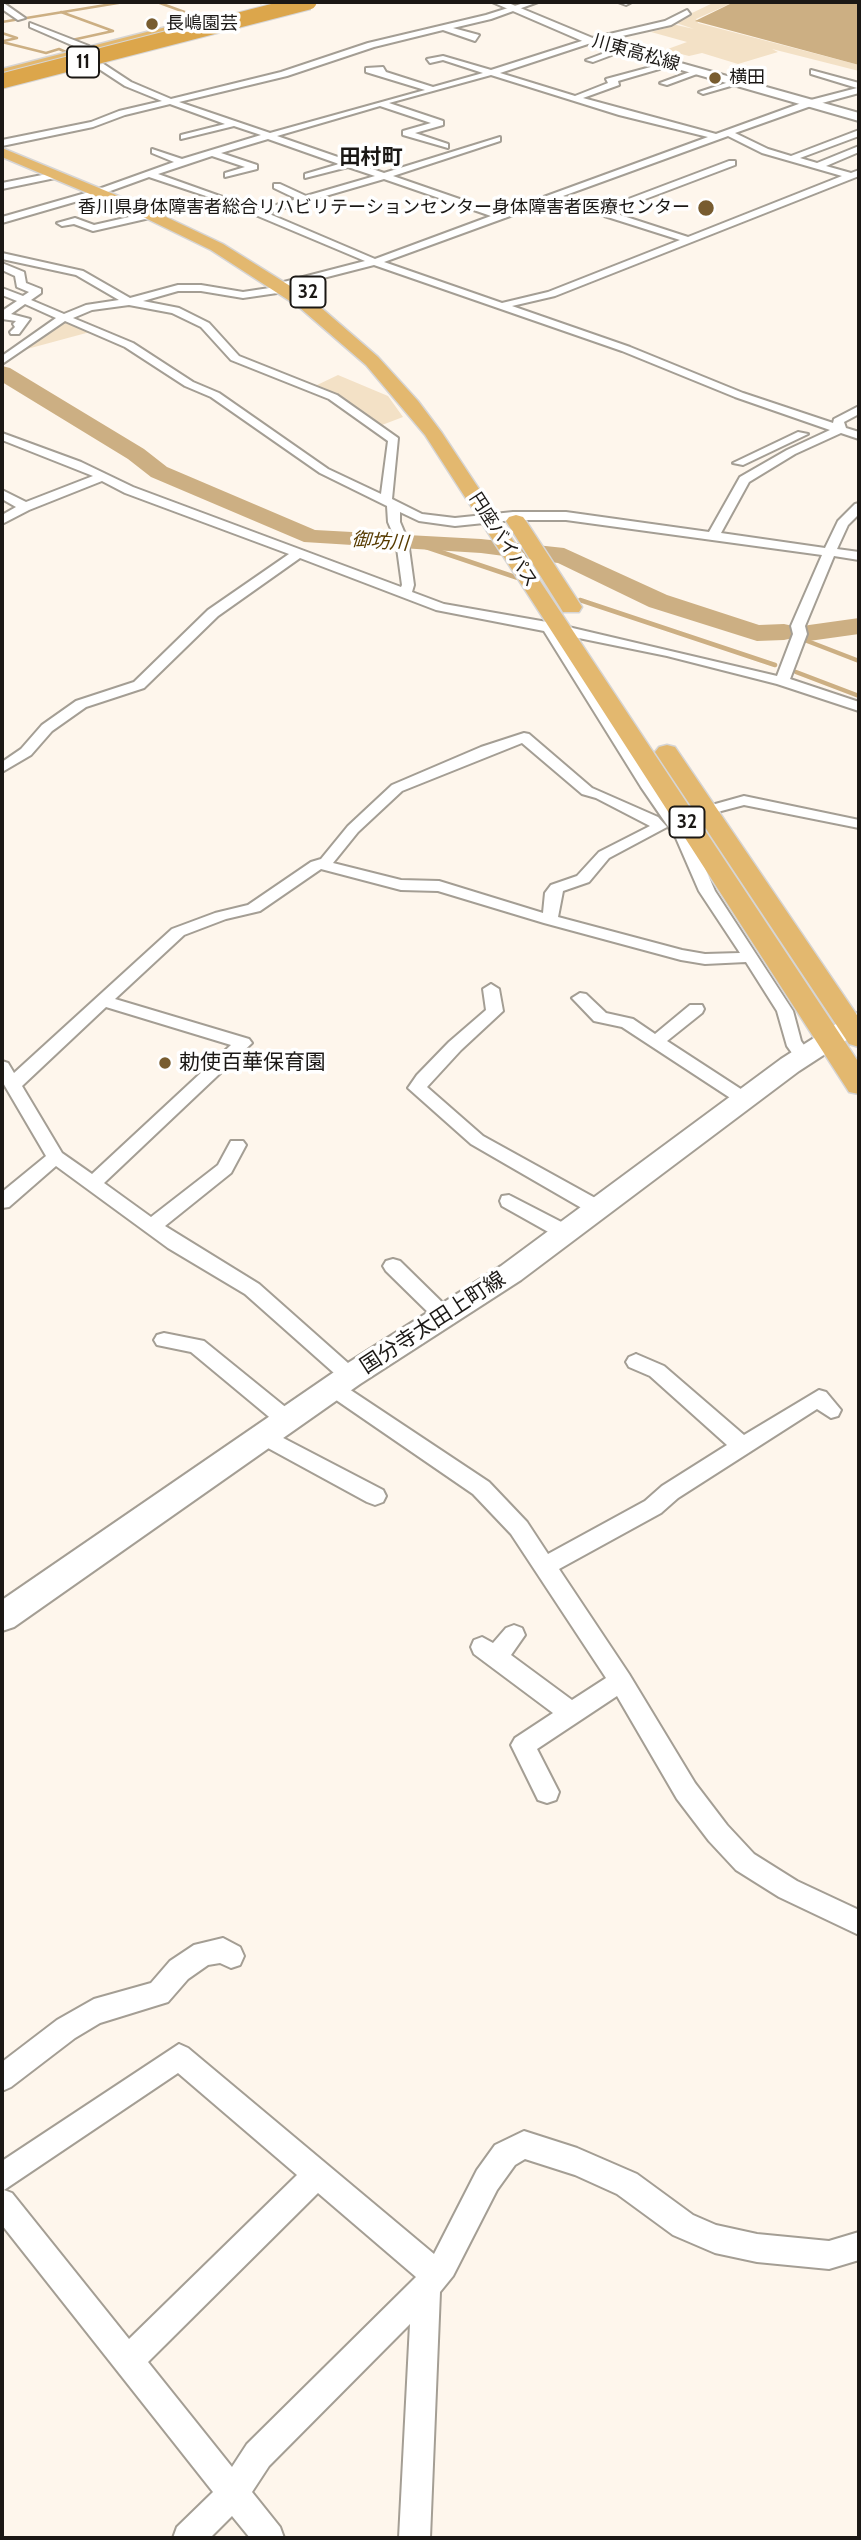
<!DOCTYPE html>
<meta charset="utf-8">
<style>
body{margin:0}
#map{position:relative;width:861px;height:2540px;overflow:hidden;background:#fef6ec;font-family:Cabin,sans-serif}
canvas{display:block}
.frame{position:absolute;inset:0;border:4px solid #1b1815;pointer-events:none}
</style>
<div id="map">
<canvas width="861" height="2540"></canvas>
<div class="frame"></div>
</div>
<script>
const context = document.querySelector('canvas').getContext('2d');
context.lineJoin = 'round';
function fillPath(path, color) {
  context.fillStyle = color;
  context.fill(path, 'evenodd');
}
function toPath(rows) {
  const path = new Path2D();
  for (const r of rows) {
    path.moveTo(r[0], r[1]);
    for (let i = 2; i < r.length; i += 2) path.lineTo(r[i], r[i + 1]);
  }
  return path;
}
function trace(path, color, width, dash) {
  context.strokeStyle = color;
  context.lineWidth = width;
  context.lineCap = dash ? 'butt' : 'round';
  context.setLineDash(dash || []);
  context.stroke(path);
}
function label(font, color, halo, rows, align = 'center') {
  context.font = font + ' Cabin,"Noto Sans JP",sans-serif';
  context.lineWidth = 7;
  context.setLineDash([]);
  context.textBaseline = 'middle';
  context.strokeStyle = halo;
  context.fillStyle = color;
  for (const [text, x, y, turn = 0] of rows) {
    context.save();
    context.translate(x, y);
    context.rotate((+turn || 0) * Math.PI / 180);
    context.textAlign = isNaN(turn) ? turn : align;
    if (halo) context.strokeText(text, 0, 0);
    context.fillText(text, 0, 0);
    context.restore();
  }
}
const green = toPath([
 [715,2,734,2,696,19,698,23,859,65,859,71,772,49,778,52,738,64,702,53,689,56,665,50,687,42,651,32,666,28,660,25,672,24,694,29,673,22],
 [62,321,90,332,27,349,23,347],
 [338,375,388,396,403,417,382,425,377,424,347,401,315,386]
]);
const water = toPath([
 [734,2,859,2,859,65,695,21]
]);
const streamFar1 = toPath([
 [157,2,201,18],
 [257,2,261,3],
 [61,12,113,31,72,40],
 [2,22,124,2],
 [2,33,17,38,4,41],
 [2,42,46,53,59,49,66,52]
]);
const stream = toPath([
 [414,543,524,580],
 [580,600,775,665],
 [784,632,859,661],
 [796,672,859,696]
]);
const river = toPath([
 [2,366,10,368,144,449,167,467,315,530,481,539,564,548,667,595,759,625,784,624,793,626,797,631,800,627,809,625,859,618,859,634,809,641,800,639,796,634,793,638,784,640,757,641,649,607,558,563,481,553,304,542,151,477,128,459,2,382,2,366]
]);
const minor = toPath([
 [527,2,538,2,491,19,453,28,479,35,475,41,443,30,374,47,287,76,179,102,270,133,425,90,366,72,366,68,383,67,386,72,433,87,483,73,443,60,430,63,427,59,443,56,491,70,588,39,665,21,687,10,690,14,671,25,591,43,500,73,575,96,608,83,606,79,673,61,673,65,618,81,619,85,583,98,716,134,807,101,857,88,811,74,811,70,859,83,859,93,811,106,735,133,768,149,791,156,859,130,859,136,800,158,817,163,859,146,859,152,826,166,851,173,859,170,859,176,555,296,512,306,630,347,743,393,833,423,834,419,859,406,859,414,844,422,846,428,859,432,859,439,841,433,795,454,749,482,721,533,825,548,838,521,855,504,859,503,859,514,848,525,837,549,859,552,859,560,834,556,805,626,807,634,790,679,859,702,859,711,777,684,667,656,559,634,655,787,692,838,715,891,793,1011,801,1041,812,1056,809,1060,797,1060,787,1046,777,1011,746,962,705,964,681,960,544,923,438,891,401,890,321,869,260,911,226,919,184,935,115,999,249,1039,252,1043,104,1183,151,1217,218,1165,231,1141,243,1141,246,1145,231,1173,165,1226,259,1284,357,1371,360,1376,357,1381,350,1384,343,1381,245,1294,168,1248,56,1166,9,1207,2,1208,2,1192,46,1156,2,1081,2,1061,8,1063,14,1073,172,929,215,913,248,905,311,862,321,859,348,826,392,785,481,747,524,733,529,734,592,788,658,817,667,827,609,858,589,882,563,891,558,917,682,950,705,954,740,953,699,891,676,838,641,787,544,631,436,610,300,558,218,616,144,688,86,707,52,731,31,755,2,772,2,762,21,749,42,725,76,701,134,682,208,610,289,554,125,493,102,481,29,510,2,524,2,515,16,507,2,499,2,490,26,502,93,476,2,440,2,433,81,462,133,487,401,587,402,585,396,541,388,522,387,506,320,473,211,397,185,386,125,347,65,321,2,364,2,356,56,318,25,304,11,314,30,319,19,334,11,334,10,332,15,327,13,324,16,321,2,319,2,311,17,301,2,295,2,288,23,296,29,292,17,287,15,276,2,270,2,263,24,272,26,283,41,289,41,293,31,300,64,314,86,305,119,300,76,275,2,259,2,253,83,271,130,298,178,285,201,285,243,292,276,287,276,284,365,261,227,203,149,177,102,194,2,223,2,217,96,190,174,162,152,153,152,149,182,159,261,135,234,126,181,139,181,135,225,124,170,104,125,115,93,127,2,146,2,140,91,122,119,111,162,101,125,86,93,65,83,50,30,27,30,23,89,46,99,61,131,82,171,99,281,72,368,43,486,15,527,2],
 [491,75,619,115,708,137,500,213,393,176,500,141,500,137,384,173,277,136,380,106,431,123,403,131,403,135,448,148,448,144,415,133,443,125,443,121,389,103,491,75],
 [728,136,762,153,842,176,688,237,611,212,735,165,735,161,729,161,602,209,563,196,728,136],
 [268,139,339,164,305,174,305,178,348,167,375,176,306,196,280,184,274,184,274,188,297,199,259,210,158,174,212,156,245,167,225,173,225,177,257,169,257,165,221,153,268,139],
 [384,179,491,216,375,259,267,213,384,179],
 [554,200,680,240,548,292,502,303,384,262,554,200],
 [374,265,622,351,735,397,830,430,787,450,740,477,709,532,566,512,513,512,455,518,422,514,392,499,398,438,337,395,239,356,209,323,179,308,143,301,178,291,201,291,243,298,284,292,288,291,288,287,374,265],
 [129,305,172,313,201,327,231,360,329,399,388,441,381,494,328,469,219,393,193,382,133,343,73,318,92,310,129,305],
 [400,512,419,521,455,526,513,520,566,520,822,555,791,626,793,634,777,676,547,622,444,604,412,592,414,585,408,541,400,522,400,512],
 [522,743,582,794,596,798,650,826,599,852,577,876,551,885,545,893,543,913,439,881,401,880,333,863,358,832,402,791,522,743],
 [106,1007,231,1045,92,1174,62,1153,22,1086,106,1007],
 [618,2,629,2,630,3,626,5,618,2],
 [2,4,5,4,25,18,18,20,2,9,2,4],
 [618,48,625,50,593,62,586,60,618,48],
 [698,69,705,71,667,85,660,83,698,69],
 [738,79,741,83,703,94,699,92,738,79],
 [57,172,62,175,60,177,2,189,2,183,57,172],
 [151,212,156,215,154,217,93,231,74,224,62,226,57,223,75,218,94,225,151,212],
 [798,432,808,434,743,465,733,463,798,432],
 [744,796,859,820,859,828,744,805,706,815,699,811,701,808,744,796],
 [491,984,499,989,503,1011,461,1050,427,1087,483,1136,606,1204,608,1209,606,1214,592,1214,471,1144,408,1088,417,1075,449,1042,486,1010,483,989,491,984],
 [580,993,586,994,606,1013,633,1019,655,1034,690,1005,702,1005,704,1009,702,1013,667,1041,750,1095,753,1099,750,1103,738,1103,622,1027,594,1021,572,998,580,993],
 [509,1195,573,1228,575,1233,573,1238,559,1238,502,1206,500,1201,502,1196,509,1195],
 [393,1259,400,1261,451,1311,454,1316,451,1321,444,1323,437,1321,386,1271,383,1266,386,1261,393,1259],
 [164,1333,204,1341,294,1414,297,1420,294,1426,287,1428,280,1426,191,1352,157,1345,154,1340,157,1335,164,1333],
 [636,1354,664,1366,744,1435,819,1390,826,1392,841,1410,838,1416,831,1418,817,1409,678,1498,661,1513,559,1569,629,1674,695,1783,727,1825,754,1854,797,1881,859,1910,859,1935,779,1897,736,1870,709,1841,677,1799,617,1696,537,1749,559,1792,556,1800,547,1803,538,1800,511,1745,515,1738,553,1713,474,1654,471,1647,474,1640,482,1637,493,1643,506,1628,514,1625,522,1628,525,1635,511,1655,572,1700,606,1678,511,1534,473,1494,326,1393,323,1388,326,1383,333,1380,340,1383,489,1482,527,1522,548,1554,645,1501,662,1486,727,1445,650,1376,629,1367,626,1362,629,1357,636,1354],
 [264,1428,383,1490,386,1496,383,1502,375,1505,367,1502,257,1442,254,1436,257,1430,264,1428],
 [223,1938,240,1947,244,1956,240,1965,231,1968,220,1963,208,1965,188,1979,168,2002,100,2023,75,2038,11,2087,2,2091,2,2062,57,2020,94,1999,151,1983,170,1961,194,1945,223,1938],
 [179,2044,188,2048,434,2254,477,2170,495,2145,524,2131,577,2148,637,2174,693,2215,716,2225,757,2234,829,2241,859,2232,859,2260,829,2269,757,2262,715,2253,673,2235,617,2194,575,2175,525,2159,515,2165,497,2190,453,2276,440,2292,430,2538,399,2538,410,2324,269,2466,252,2492,280,2527,284,2538,250,2538,232,2516,210,2538,173,2538,177,2527,213,2492,2,2225,2,2161,179,2044],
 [178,2073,297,2175,129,2339,12,2193,4,2190,178,2073],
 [318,2193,416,2277,247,2444,232,2467,148,2362,318,2193]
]);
const secondary = toPath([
 [492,2,506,2,595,39,859,113,859,121,587,43,492,2],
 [859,1013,859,1032,799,1071,521,1280,360,1384,14,1627,2,1631,2,1600,340,1368,501,1266,781,1059,850,1015,859,1013]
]);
const trunk = toPath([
 [217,14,221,15,221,21,2,77,2,69,217,14],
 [2,148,145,207,223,244,311,299,378,357,418,401,442,433,859,1063,859,1094,849,1092,425,435,366,365,299,307,211,250,135,213,2,157,2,148],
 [516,515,523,517,526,521,582,607,579,612,563,612,560,607,506,521,509,517,516,515],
 [667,745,675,747,859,1018,859,1047,849,1044,655,752,659,747,667,745]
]);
const motorwayBridge = toPath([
 [2,81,309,2]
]);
const markers = [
 [152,24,7,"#785c2f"],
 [715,78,7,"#785c2f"],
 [706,208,9,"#785c2f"],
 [165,1063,7,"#785c2f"]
];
const farPoinames = [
 ["長嶋園芸",166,24],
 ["横田",729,78],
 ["香川県身体障害者総合リハビリテーションセンター身体障害者医療センター",690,208,"right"]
];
const farStreetnames = [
 ["川東高松線",636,53,16],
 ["円座バイパス",503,540,57]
];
const shields = [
 [83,62,32],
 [308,292,35],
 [687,822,35]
];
const shieldNames = [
 ["11",83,62],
 ["32",308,292],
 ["32",687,822]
];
const farWaternames = [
 ["御坊川",380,542,4]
];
const farQuarternames = [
 ["田村町",371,158]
];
const poiNames = [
 ["勅使百華保育園",179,1063]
];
const streetNames = [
 ["国分寺太田上町線",433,1323,-33]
];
fillPath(green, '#f3e1c6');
fillPath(water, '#ccaf83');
trace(streamFar1, '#ccaf83', 2.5);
trace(stream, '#ccaf83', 4.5);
fillPath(river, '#ccaf83');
trace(minor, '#a49e94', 4);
trace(secondary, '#a49e94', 4);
trace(trunk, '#d6d5d5', 3);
fillPath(minor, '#fff');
fillPath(secondary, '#fff');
fillPath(trunk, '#e3b86f');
trace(motorwayBridge, '#d6d5d5', 17, []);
trace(motorwayBridge, '#dca64b', 15);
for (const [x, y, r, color] of markers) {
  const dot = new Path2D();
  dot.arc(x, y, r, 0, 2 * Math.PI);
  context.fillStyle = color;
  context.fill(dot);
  trace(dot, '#fff', 2.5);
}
label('18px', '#1b1815', '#fff', farPoinames, 'left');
label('18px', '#1b1815', '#fff', farStreetnames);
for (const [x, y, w] of shields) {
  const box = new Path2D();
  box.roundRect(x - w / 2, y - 15.5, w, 31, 5);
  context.fillStyle = '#fff';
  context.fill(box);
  trace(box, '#1b1815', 2);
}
label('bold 19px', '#1b1815', null, shieldNames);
label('italic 19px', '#573b01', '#fff', farWaternames);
label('bold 21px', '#1b1815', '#fff', farQuarternames);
label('21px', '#1b1815', '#fff', poiNames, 'left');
label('21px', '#1b1815', '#fff', streetNames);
</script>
